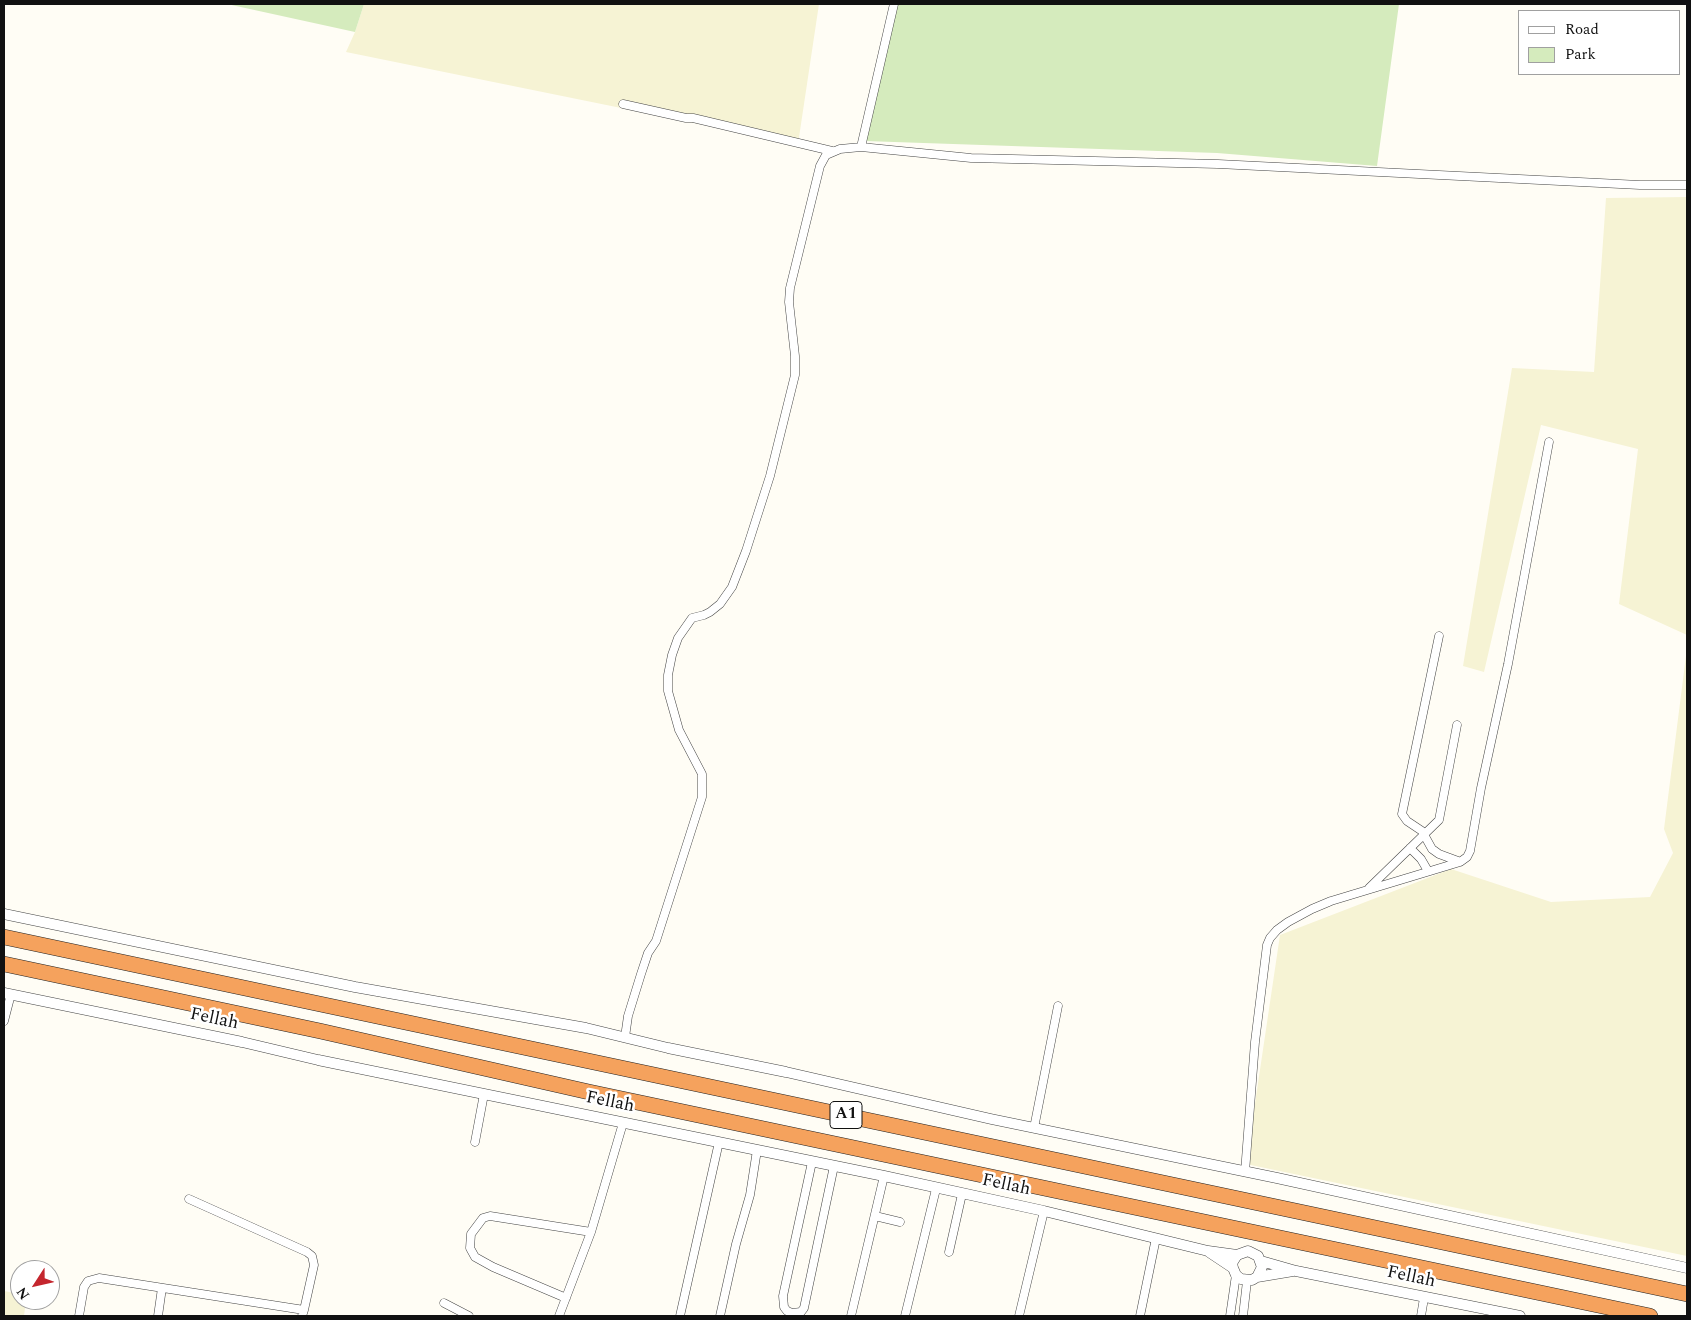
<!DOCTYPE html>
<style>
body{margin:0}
#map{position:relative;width:1691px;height:1320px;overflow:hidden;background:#fffdf5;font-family:Spectral,serif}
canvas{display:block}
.frame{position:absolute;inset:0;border:5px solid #111;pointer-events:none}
.legend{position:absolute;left:1518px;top:10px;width:162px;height:65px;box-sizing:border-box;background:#fff;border:1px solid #a0a0a0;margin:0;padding:6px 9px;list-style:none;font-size:15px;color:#111}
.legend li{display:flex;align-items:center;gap:10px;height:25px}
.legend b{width:25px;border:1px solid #a0a0a0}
.north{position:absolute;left:10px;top:1260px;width:50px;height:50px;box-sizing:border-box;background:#fff;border:1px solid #a0a0a0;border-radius:50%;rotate:235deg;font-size:14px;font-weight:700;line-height:20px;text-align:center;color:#111}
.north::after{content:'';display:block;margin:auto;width:18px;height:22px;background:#c4262e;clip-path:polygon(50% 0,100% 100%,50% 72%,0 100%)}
</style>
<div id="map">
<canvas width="1691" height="1320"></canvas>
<div class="frame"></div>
<ul class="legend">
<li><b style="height:6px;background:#fff"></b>Road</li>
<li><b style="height:14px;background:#d5ebbd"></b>Park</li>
</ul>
<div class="north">N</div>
</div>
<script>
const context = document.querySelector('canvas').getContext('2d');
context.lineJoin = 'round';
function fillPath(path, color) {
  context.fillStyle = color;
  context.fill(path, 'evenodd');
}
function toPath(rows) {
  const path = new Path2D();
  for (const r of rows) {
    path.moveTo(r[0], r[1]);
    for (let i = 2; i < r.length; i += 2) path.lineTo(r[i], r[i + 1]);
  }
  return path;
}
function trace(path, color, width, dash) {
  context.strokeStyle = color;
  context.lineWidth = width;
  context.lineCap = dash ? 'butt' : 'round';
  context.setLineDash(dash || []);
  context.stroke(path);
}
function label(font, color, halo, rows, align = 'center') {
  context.font = font + ' Spectral,serif';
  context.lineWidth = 5;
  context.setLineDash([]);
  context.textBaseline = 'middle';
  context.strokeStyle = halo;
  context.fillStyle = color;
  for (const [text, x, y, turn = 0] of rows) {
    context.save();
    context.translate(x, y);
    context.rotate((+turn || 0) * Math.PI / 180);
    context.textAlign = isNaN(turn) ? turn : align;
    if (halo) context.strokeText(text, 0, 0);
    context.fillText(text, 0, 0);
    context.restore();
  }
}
const farmland = toPath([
 [364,4,819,4,798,144,346,52,355,32],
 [1687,197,1687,635,1619,604,1638,449,1541,425,1484,672,1463,666,1512,368,1594,372,1606,198],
 [1687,648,1687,1256,1246,1164,1280,935,1451,869,1551,902,1650,897,1673,853,1664,829],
 [4,1291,20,1294,20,1300,26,1300,24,1316,4,1316]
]);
const green = toPath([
 [227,4,364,4,355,32],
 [896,4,1399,4,1377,166,1217,153,865,141]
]);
const minor = toPath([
 [623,104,686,118,693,118,832,151],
 [861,147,894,4],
 [1439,636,1402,814,1407,821,1422,831,1432,849,1439,854,1458,861],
 [1410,848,1421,859,1428,871],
 [1369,888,1439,820,1457,725],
 [4,1021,11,994],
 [625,1037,628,1016,641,974,648,953,656,941,702,797,702,774,679,730,668,691,668,675,672,655,678,638,692,618,704,615,710,612,720,604,732,587,746,551,770,476,795,375,795,356,789,302,790,288,820,166,826,155,840,149,861,147,971,158,1218,164,1640,185,1687,185],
 [1034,1128,1058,1006],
 [475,1142,484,1094],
 [812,1162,783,1296,784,1307,787,1311,792,1313,801,1312,804,1308,834,1166],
 [1245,1172,1255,1042,1267,945,1270,938,1277,930,1288,922,1312,909,1331,901,1460,862,1467,857,1470,851,1481,788,1508,664,1549,442],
 [189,1199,307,1252,312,1256,314,1265,304,1310],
 [875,1216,900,1222],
 [949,1252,962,1194],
 [566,1298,493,1267,475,1257,470,1248,471,1234,483,1218,490,1216,591,1232],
 [444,1303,469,1316],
 [79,1316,84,1287,88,1281,99,1278,304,1310,302,1316],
 [158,1316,162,1288],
 [559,1316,591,1232,623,1123],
 [680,1316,719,1142],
 [720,1316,736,1244,750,1195,757,1150],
 [851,1316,884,1176],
 [905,1316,936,1189],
 [1019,1316,1044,1211],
 [1140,1316,1156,1238],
 [1230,1316,1236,1275],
 [1243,1316,1247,1281],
 [1421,1316,1424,1298]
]);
const tertiary = toPath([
 [4,914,355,987,586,1028,668,1048,786,1072,991,1119,1277,1178,1687,1268],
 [4,993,242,1042,318,1060,884,1176,1044,1211,1208,1251,1237,1255],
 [1209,1252,1233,1268],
 [1261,1261,1296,1271,1520,1316],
 [1257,1277,1262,1267,1258,1256,1248,1251,1237,1255,1232,1263,1233,1268,1236,1275,1241,1279,1252,1280,1257,1277,1293,1271]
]);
const motorway = toPath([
 [4,937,1687,1294],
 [4,964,320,1031,589,1092,1650,1316]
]);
const shields = [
 [846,1115,32]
];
const shieldNames = [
 ["A1",846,1115]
];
const streetNames = [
 ["Fellah",214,1020,12],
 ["Fellah",610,1103,11],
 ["Fellah",1006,1186,12],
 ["Fellah",1411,1278,12]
];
fillPath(farmland, '#f6f3d4');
fillPath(green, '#d5ebbd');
trace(minor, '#444', 9);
trace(tertiary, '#444', 11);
trace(motorway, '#222', 16);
trace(minor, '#fff', 8);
trace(tertiary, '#fff', 10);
trace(motorway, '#f5a25d', 15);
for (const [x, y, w] of shields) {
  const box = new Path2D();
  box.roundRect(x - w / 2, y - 13.5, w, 27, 4);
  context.fillStyle = '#fff';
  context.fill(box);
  trace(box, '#111', 1);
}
label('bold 16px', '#111', null, shieldNames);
label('18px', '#111', '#fff', streetNames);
</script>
